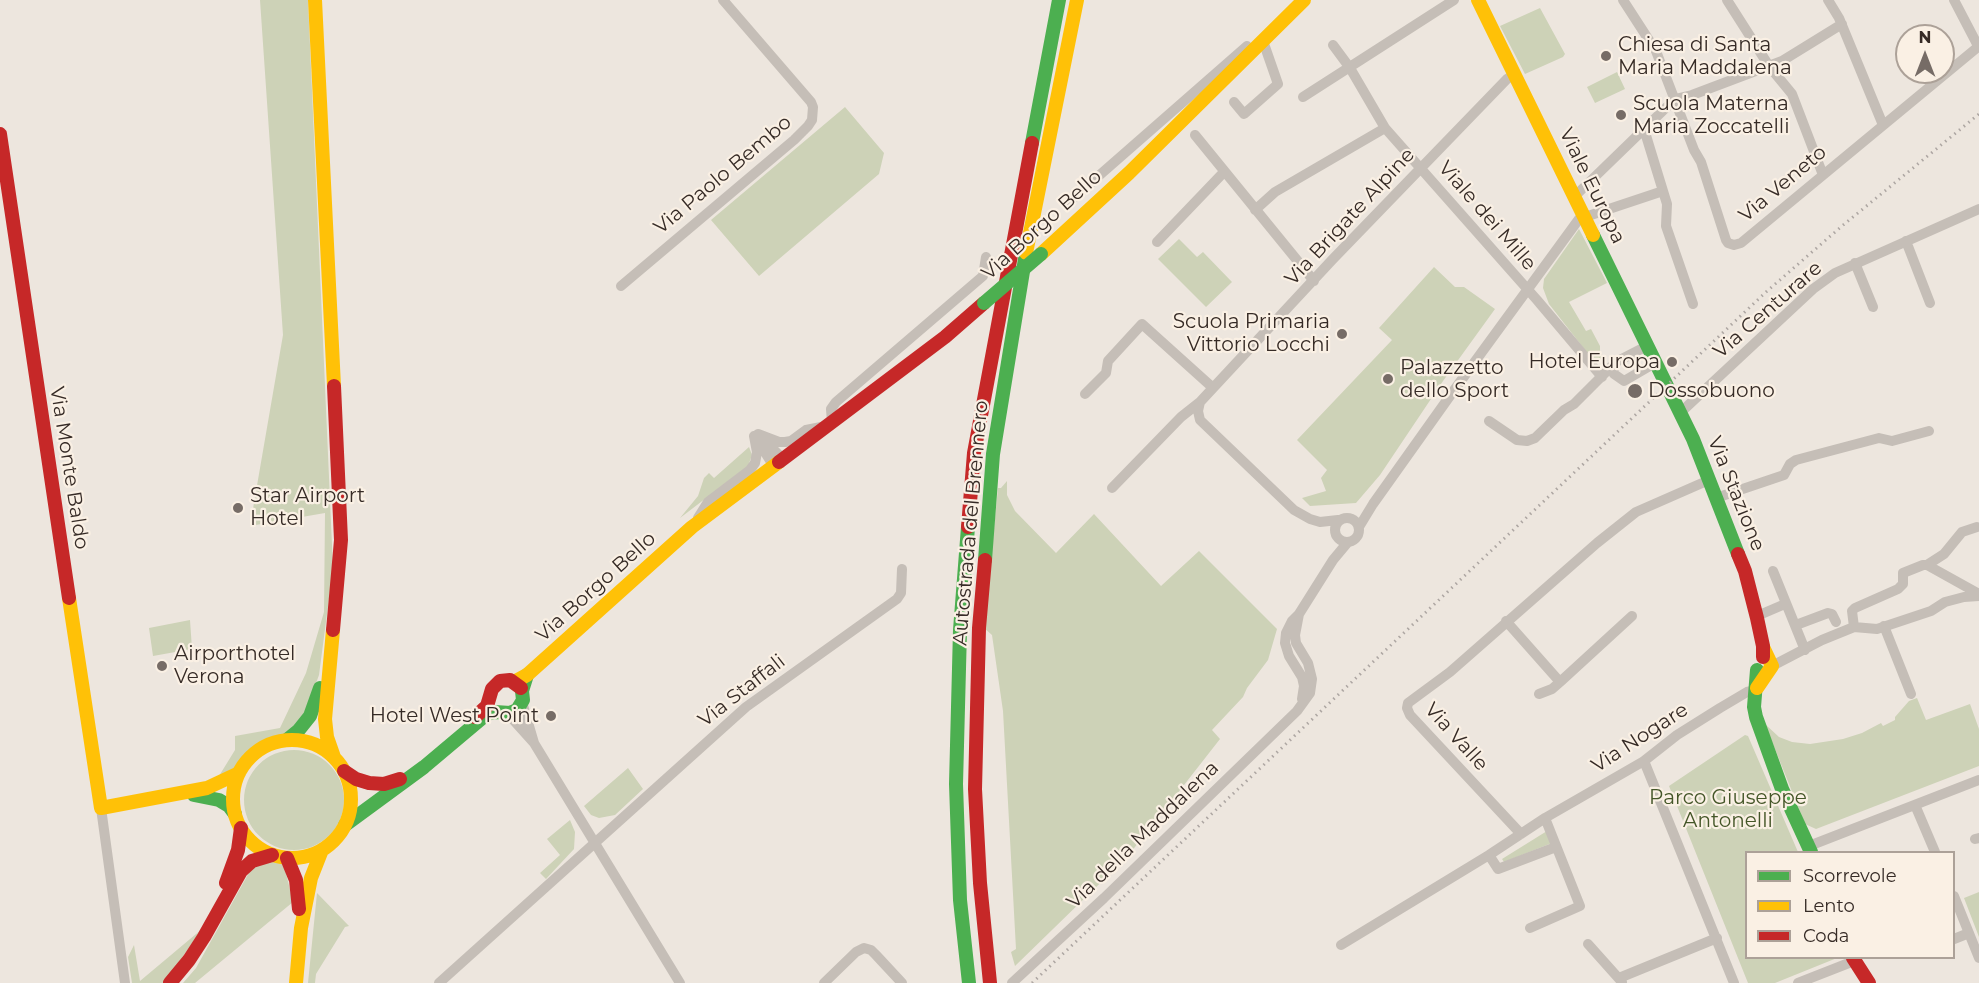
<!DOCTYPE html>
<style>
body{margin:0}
#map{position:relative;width:1979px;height:983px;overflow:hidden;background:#ede6de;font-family:Montserrat,sans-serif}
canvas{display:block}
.legend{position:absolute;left:1745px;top:851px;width:210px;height:108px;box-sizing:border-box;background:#faf0e4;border:2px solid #aca198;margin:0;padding:8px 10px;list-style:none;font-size:18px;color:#362b26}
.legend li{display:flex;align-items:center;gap:12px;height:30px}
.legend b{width:30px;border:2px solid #aca198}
.north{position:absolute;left:1895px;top:24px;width:60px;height:60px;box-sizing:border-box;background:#faf0e4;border:2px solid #aca198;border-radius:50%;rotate:0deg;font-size:16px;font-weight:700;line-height:24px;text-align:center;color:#362b26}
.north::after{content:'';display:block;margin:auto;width:21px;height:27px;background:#766c66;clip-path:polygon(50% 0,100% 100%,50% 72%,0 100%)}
</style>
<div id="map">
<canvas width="1979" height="983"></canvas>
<ul class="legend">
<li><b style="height:8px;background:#4caf50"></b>Scorrevole</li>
<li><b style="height:8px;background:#ffc107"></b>Lento</li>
<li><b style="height:8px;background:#c62828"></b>Coda</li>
</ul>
<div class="north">N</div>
</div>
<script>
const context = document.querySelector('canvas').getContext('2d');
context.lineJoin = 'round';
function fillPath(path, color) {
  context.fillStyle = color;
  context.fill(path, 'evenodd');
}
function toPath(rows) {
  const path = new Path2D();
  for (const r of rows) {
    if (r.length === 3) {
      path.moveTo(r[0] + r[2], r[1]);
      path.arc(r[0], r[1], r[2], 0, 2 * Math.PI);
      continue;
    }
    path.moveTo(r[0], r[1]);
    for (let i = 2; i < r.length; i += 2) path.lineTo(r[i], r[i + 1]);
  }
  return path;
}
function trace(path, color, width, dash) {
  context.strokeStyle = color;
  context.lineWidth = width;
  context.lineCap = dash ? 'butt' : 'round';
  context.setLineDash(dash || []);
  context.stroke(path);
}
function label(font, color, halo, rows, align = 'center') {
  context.font = font + ' Montserrat,sans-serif';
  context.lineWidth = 4.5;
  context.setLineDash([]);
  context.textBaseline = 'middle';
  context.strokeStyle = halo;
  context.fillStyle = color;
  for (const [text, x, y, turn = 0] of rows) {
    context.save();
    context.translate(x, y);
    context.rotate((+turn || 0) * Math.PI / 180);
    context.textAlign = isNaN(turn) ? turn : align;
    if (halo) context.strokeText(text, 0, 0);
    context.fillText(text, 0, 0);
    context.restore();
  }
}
const green = toPath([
 [260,0,308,0,333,568,319,675,306,711,288,733,259,743,246,754,235,768,219,776,235,750,235,736,280,728,306,673,324,612,325,513,250,526,283,335],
 [1540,8,1565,54,1563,57,1525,74,1500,26],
 [1617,72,1625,89,1595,103,1587,87],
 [845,107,884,153,879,174,759,276,711,220],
 [1579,229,1607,283,1569,302,1586,331,1591,329,1600,346,1600,351,1604,358,1596,364,1549,304,1543,288,1544,279],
 [1179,239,1197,257,1203,252,1232,282,1206,307,1158,259],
 [1434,267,1455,287,1464,287,1495,309,1443,381,1380,475,1356,503,1310,506,1302,498,1326,491,1321,478,1327,470,1297,440,1392,340,1379,328],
 [749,447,752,455,748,466,680,518,698,496,704,478,709,473,714,478],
 [1007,481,1007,495,1015,511,1056,553,1094,514,1161,586,1199,551,1277,629,1268,660,1247,688,1243,697,1212,730,1220,739,1166,808,1127,857,1015,966,1011,952,1016,949,1003,711,992,635,984,628,998,488,1001,488],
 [190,620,192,649,153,656,149,628],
 [1917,698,1926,720,1970,704,1979,729,1979,766,1816,829,1805,824,1765,724,1779,737,1792,742,1810,744,1843,739,1862,733,1881,723,1883,726,1895,720,1895,717,1909,701],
 [1745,735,1748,736,1798,852,1746,852,1746,958,1837,958,1775,983,1748,983,1669,786],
 [294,800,50],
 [628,768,643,789,615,815,599,818,591,815,584,806],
 [570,820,575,832,574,849,546,879,540,873,560,855,547,839],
 [1547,831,1552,843,1504,862,1502,859],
 [269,860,284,865,293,902,195,983,183,983,196,968,251,869],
 [1979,892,1979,937,1964,898],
 [317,893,349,926,345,927,316,974,315,983,308,983],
 [202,929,164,983,132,983,128,957,134,945,140,981]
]);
const street = toPath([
 [1623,0,1656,51,1694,150,1701,162,1726,240,1728,243,1734,245,1741,243,1979,46],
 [1727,0,1769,66,1792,94,1823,175],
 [1828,0,1839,18,1883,125],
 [1954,0,1978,46],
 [1333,45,1350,68,1385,128,1537,300,1602,377],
 [1303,97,1454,0],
 [1675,99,1692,95,1782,61,1842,24],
 [1234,102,1244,114,1278,84,1263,41],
 [1195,135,1314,281],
 [1663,191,1667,204,1666,226,1693,304],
 [1575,196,1675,99],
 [1070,201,1247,46],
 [1255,210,1275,192,1385,128],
 [1906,241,1930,303],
 [1157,242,1224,172],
 [1855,263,1873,307],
 [621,286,794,140,808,126,812,120,813,107,811,102,723,0],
 [1616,362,1613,367,1614,374,1624,381,1655,363],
 [1085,394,1106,373,1108,361,1142,324,1212,387],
 [1200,402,1198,411,1200,420,1294,510,1310,519,1320,522,1338,520],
 [1681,412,1813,289,1835,273,1979,209],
 [1489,421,1517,440,1527,441,1535,438,1564,410,1574,404,1616,362,1647,346],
 [832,422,831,409,836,402,983,276,986,257],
 [758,434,779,442,785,442,791,441,806,430,821,427],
 [761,437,782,458],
 [758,441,773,465],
 [1112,488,1181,417,1200,402,1332,260,1507,79,1515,74],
 [1716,498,1784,475,1790,464,1796,460,1879,438,1892,441,1929,431],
 [1347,530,12],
 [698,518,708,502,750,470,755,463,757,452,754,436],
 [1359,527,1373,504,1452,393,1579,219,1663,191,1644,129],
 [1927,565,1944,554,1962,532,1977,527],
 [1773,571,1805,650],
 [1757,616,1785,604],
 [1506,621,1560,682],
 [1796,625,1828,613,1832,614,1836,622],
 [1884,626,1911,694],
 [1854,627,1852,611,1855,608,1898,589,1903,584,1903,573,1923,565,1927,565,1979,594],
 [1772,666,1822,640,1854,627,1877,629,1931,611,1945,602,1964,597,1979,596],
 [1539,694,1552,689,1560,682,1632,616],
 [1302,699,1304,686,1302,677,1289,656,1285,643,1286,633,1292,621,1299,614,1333,560,1348,542],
 [507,713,534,743,522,702],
 [534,743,680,983],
 [1644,761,1734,983],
 [1915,805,1935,852],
 [101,808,125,983],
 [1521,834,1410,715,1407,708,1408,703,1450,672,1597,543,1636,512,1709,480],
 [1975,839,1979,838],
 [1809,846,1979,780],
 [1489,855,1498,869,1556,847],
 [1954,896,1979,958],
 [1530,928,1580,906,1545,818],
 [1954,939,1969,933],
 [1588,944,1622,982],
 [1341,945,1489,855,1545,818,1644,761,1677,735,1720,708,1747,692,1756,690],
 [1619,978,1717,938],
 [439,983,746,707,897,599,901,593,902,569],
 [824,983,856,952,864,948,871,950,876,955,902,983],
 [1012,983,1104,898,1297,711,1310,693,1312,679,1308,663,1296,643,1295,635,1299,614],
 [1798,983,1854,961]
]);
const fast = toPath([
 [1032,143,1059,0],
 [1593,235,1693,439,1738,554],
 [968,527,960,630,956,784,960,900,969,983],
 [985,560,993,454,1026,253],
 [1757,670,1754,707,1756,717,1782,789,1811,852],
 [287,740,298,731,310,716,320,688],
 [194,795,219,800,229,806,235,814],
 [345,825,424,767,487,714,495,712,510,713,517,710,523,700,522,691,527,675]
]);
const slow = toPath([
 [315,0,334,386],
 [1478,0,1593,235],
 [1026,253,1077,0],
 [1041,254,1129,173,1304,0],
 [69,598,101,808,207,788,239,773],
 [333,630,325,719,327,737,334,757],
 [514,682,527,675,692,527,779,462],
 [1757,688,1772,666,1763,647],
 [292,799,59],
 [296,983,301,928,311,878,322,850]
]);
const jam = toPath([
 [0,134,69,598],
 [779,462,945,337,984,303],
 [968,527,974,453,1032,143],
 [1738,554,1745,571,1757,618,1763,646,1763,657],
 [985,560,979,628,975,789,980,883,990,983],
 [333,630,341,540,334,386],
 [475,717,487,706,492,689,500,681,510,680,521,688],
 [344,771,356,779,369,783,384,784,400,779],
 [287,858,296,880,299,909],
 [226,883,238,850,241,828],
 [1853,958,1869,983],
 [170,983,189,960,204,937,241,871,252,861,272,855]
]);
const rail = toPath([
 [1032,983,1766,292,1842,226,1979,114]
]);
const fastBridge = toPath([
 [984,303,1041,254]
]);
const markers = [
 [1606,56,6,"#766c66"],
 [1621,115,6,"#766c66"],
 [1342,334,6,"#766c66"],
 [1672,362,6,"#766c66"],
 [1388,379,6,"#766c66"],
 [1635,391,8,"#766c66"],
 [238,508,6,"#766c66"],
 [162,666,6,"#766c66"],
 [551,716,6,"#766c66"]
];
const poiNames = [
 ["Chiesa di Santa",1618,45],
 ["Maria Maddalena",1618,68],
 ["Scuola Materna",1633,104],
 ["Maria Zoccatelli",1633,127],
 ["Scuola Primaria",1330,322,"right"],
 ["Vittorio Locchi",1330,345,"right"],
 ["Hotel Europa",1660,362,"right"],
 ["Palazzetto",1400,368],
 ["dello Sport",1400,391],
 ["Dossobuono",1648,391],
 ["Star Airport",250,496],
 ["Hotel",250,519],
 ["Airporthotel",174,654],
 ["Verona",174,677],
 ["Hotel West Point",539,716,"right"]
];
const streetNames = [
 ["Via Paolo Bembo",723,175,-40],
 ["Via Veneto",1783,184,-40],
 ["Viale Europa",1592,186,64],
 ["Viale dei Mille",1487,216,49],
 ["Via Brigate Alpine",1350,217,-47],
 ["Via Borgo Bello",1042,225,-42],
 ["Via Centurare",1768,310,-41],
 ["Via Monte Baldo",69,468,81],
 ["Via Stazione",1736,494,68],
 ["Autostrada del Brennero",971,523,-85],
 ["Via Borgo Bello",596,587,-42],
 ["Via Staffali",742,691,-38],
 ["Via Valle",1456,737,48],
 ["Via Nogare",1640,738,-33],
 ["Via della Maddalena",1143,835,-44]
];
const parkNames = [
 ["Parco Giuseppe",1728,798],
 ["Antonelli",1728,821]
];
fillPath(green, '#cdd2b7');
trace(street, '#c5beb7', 10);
trace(fast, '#4caf50', 14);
trace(slow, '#ffc107', 14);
trace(jam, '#c62828', 14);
trace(rail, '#ada6a2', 3, [1.5, 4.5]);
trace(fastBridge, '#4caf50', 14);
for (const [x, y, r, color] of markers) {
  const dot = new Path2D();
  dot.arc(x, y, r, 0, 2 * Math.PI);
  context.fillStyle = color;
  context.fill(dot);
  trace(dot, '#faf0e4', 2);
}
label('20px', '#362b26', '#faf0e4', poiNames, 'left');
label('20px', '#362b26', '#faf0e4', streetNames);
label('20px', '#445628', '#faf0e4', parkNames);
</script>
